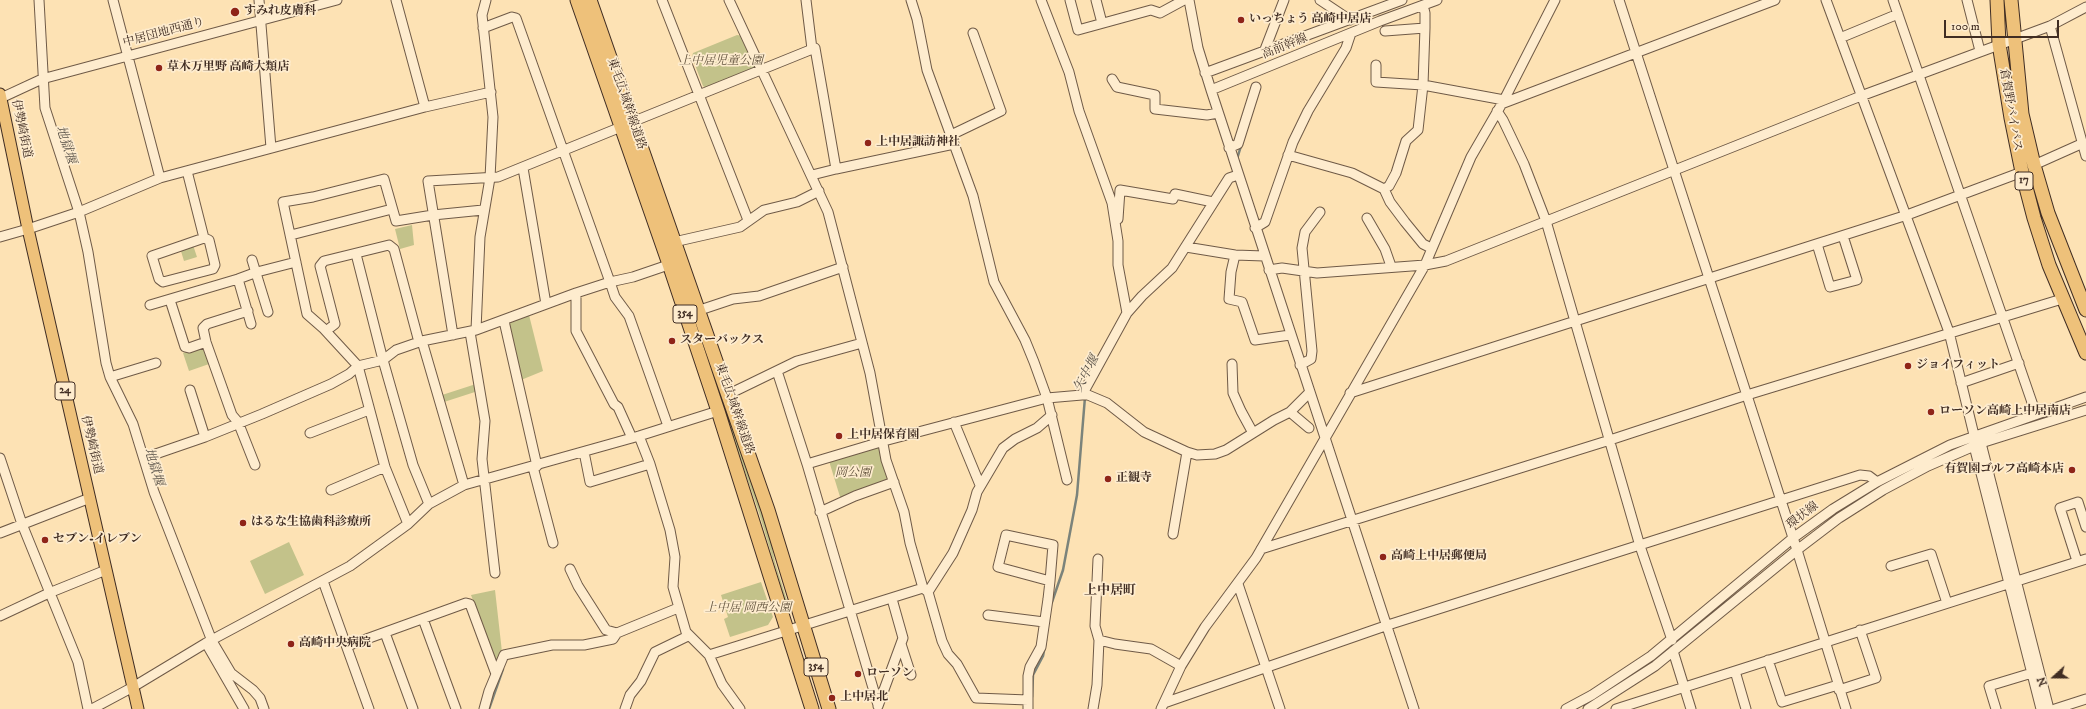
<!DOCTYPE html>
<meta charset="utf-8">
<style>
body{margin:0}
#map{position:relative;width:2086px;height:709px;overflow:hidden;background:#fde2b4;font-family:"IM FELL DW Pica",serif}
canvas{display:block}
.north{position:absolute;left:2034px;top:657px;width:40px;height:40px;-webkit-text-stroke:3px #feecce;paint-order:stroke;rotate:249deg;font-size:11px;font-weight:700;line-height:16px;text-align:center;color:#402d23}
.north::after{content:'';display:block;margin:auto;width:14px;height:18px;background:#402d23;clip-path:polygon(50% 0,100% 100%,50% 72%,0 100%)}
.scale{position:absolute;left:1944px;top:20px;width:115px;height:18px;box-sizing:border-box;border:2px solid #402d23;border-top:0;padding-left:5px;font-size:12px;line-height:14px;white-space:nowrap;color:#402d23;-webkit-text-stroke:3px #feecce;paint-order:stroke}
</style>
<div id="map">
<canvas width="2086" height="709"></canvas>
<div class="north">N</div>
<div class="scale">100 m</div>
</div>
<script>
const context = document.querySelector('canvas').getContext('2d');
context.lineJoin = 'round';
function fillPath(path, color) {
  context.fillStyle = color;
  context.fill(path, 'evenodd');
}
function toPath(rows) {
  const path = new Path2D();
  for (const r of rows) {
    path.moveTo(r[0], r[1]);
    for (let i = 2; i < r.length; i += 2) path.lineTo(r[i], r[i + 1]);
  }
  return path;
}
function trace(path, color, width, dash) {
  context.strokeStyle = color;
  context.lineWidth = width;
  context.lineCap = dash ? 'butt' : 'round';
  context.setLineDash(dash || []);
  context.stroke(path);
}
function label(font, color, halo, rows, align = 'center') {
  context.font = font + ' "IM FELL DW Pica","Noto Serif JP",serif';
  context.lineWidth = 3.5;
  context.setLineDash([]);
  context.textBaseline = 'middle';
  context.strokeStyle = halo;
  context.fillStyle = color;
  for (const [text, x, y, turn = 0] of rows) {
    context.save();
    context.translate(x, y);
    context.rotate((+turn || 0) * Math.PI / 180);
    context.textAlign = isNaN(turn) ? turn : align;
    if (halo) context.strokeText(text, 0, 0);
    context.fillText(text, 0, 0);
    context.restore();
  }
}
const green = toPath([
 [737,35,743,36,756,65,753,70,708,89,703,86,692,57,693,53],
 [412,225,414,245,400,249,395,229],
 [193,245,197,257,184,261,180,248],
 [682,274,767,523,775,562,790,610,788,610,759,513,678,276],
 [529,315,543,371,521,380,508,325,510,322],
 [199,348,205,351,209,364,189,371,183,353],
 [476,384,478,391,444,402,442,395],
 [880,444,889,479,886,482,841,500,829,461],
 [289,542,304,575,265,594,250,561],
 [761,582,773,617,768,625,730,637,724,619,728,617,721,595],
 [495,590,502,652,496,663,471,595]
]);
const stream = toPath([
 [1237,159,1241,146],
 [1052,602,1063,570,1077,495,1085,397],
 [1032,697,1033,675,1043,656,1046,640],
 [489,709,503,669]
]);
const minor = toPath([
 [39,0,45,108,79,212,88,252,106,363,110,377,133,424,154,492,212,641,231,673,253,690,260,698,264,709],
 [113,0,160,178],
 [259,0,271,148],
 [396,0,425,107],
 [662,0,748,220],
 [729,0,828,212,870,373,886,460,904,512,910,543,923,588,928,592,942,641,948,654,957,664,976,698,1028,700,1028,709],
 [806,0,812,49],
 [911,0,917,19,927,70,973,196,994,282,1025,340,1034,362,1047,398,1067,480],
 [1041,0,1069,72,1079,111,1112,203,1118,241,1118,265,1127,313],
 [1070,0,1078,30,1151,10,1160,13,1184,0],
 [1096,0,1102,23],
 [1189,0,1198,48,1211,90,1414,709],
 [1320,0,1350,20],
 [1619,0,1797,550,1846,709],
 [1826,0,1949,332,1974,435],
 [1893,0,2036,414],
 [1967,0,1980,51],
 [1423,5,1425,13,1425,28],
 [2050,26,2086,156],
 [483,28,512,17,516,18,610,282,615,297,629,316,668,426],
 [1840,38,1898,14],
 [1264,52,1284,0],
 [1376,65,1376,82,1423,85,1504,100],
 [1205,73,1402,0],
 [1112,79,1117,87,1155,95,1155,109,1207,115,1218,113],
 [1211,90,1380,21,1437,0],
 [1,98,42,79,337,0],
 [1501,104,1775,0],
 [1497,111,1503,120,1524,164,1546,221,1640,546,1672,640],
 [632,122,815,48,836,169],
 [951,135,1001,111,973,33],
 [1229,148,1238,144,1256,87],
 [1288,155,1352,173,1384,189,1390,202,1405,222,1423,244,1431,248],
 [2034,165,2081,144],
 [523,168,546,304],
 [187,171,204,238,209,240,215,265,213,269,163,282,159,279,152,256,204,238],
 [812,175,836,169,954,144],
 [1384,189,1389,186,1396,173,1406,141,1418,130,1423,85,1425,28,1385,31],
 [1367,218,1385,249,1391,266],
 [1118,219,1120,190,1173,199,1175,194,1213,202],
 [1255,228,1265,222,1293,142,1308,111,1346,48,1351,33],
 [291,235,392,209],
 [0,237,28,229,79,212,160,178,425,107,491,92],
 [674,242,740,227,764,210,797,202,819,191],
 [1817,244,1830,287,1857,280,1843,236],
 [1186,247,1235,255,1264,256],
 [356,254,383,360,413,465,429,504],
 [1235,255,1231,272,1229,299,1242,302,1255,340,1290,335],
 [252,260,268,312],
 [1269,270,1282,268,1317,273,1425,265,1446,261,1861,96,2050,26,2086,7],
 [238,279,251,324],
 [576,293,576,331,614,404,618,407,632,438],
 [170,300,185,347,189,348,206,342],
 [150,305,238,279,257,272,296,262],
 [700,310,733,299,759,296,843,267],
 [248,311,207,324,203,328,206,342,232,415,238,422,255,465],
 [504,321,537,466],
 [476,330,480,237,490,178,493,117,482,15,486,0],
 [326,331,335,324,320,266,324,261,389,245,394,249,419,342],
 [470,332,485,421,482,459,495,573],
 [453,335,428,181,498,177,621,127],
 [422,341,464,485],
 [1232,364,1233,393,1241,411,1253,433],
 [1300,365,1311,359,1312,351,1302,248,1305,232,1320,212],
 [777,371,807,464,878,705],
 [110,377,156,363],
 [1961,383,2019,363],
 [190,390,205,437],
 [1350,393,1907,215,2022,172],
 [729,394,797,361,862,343],
 [1082,395,1127,313,1142,296,1172,268,1229,178,1238,175],
 [1290,412,1309,428],
 [954,422,980,485],
 [310,433,369,410],
 [639,436,650,464,670,530,675,557,673,587,686,632,709,655,722,684,740,709],
 [1981,443,2049,709],
 [1974,446,2041,709],
 [584,452,590,482,650,464],
 [0,458,22,524,78,662,88,709],
 [144,458,205,437,262,414,331,384,349,374,358,366,383,360,396,350,422,341,476,330,576,293,610,282,633,277,674,263],
 [807,464,884,441,1047,398,1082,395,1088,395,1107,403,1144,432,1187,452,1197,455,1215,454,1226,450,1274,420,1290,412,1309,393],
 [533,467,553,543],
 [331,490,385,467],
 [820,512,855,496,894,482],
 [408,524,385,467,358,366,323,328,307,314,283,202,313,197,384,179,396,221,433,215,483,210],
 [0,533,90,498],
 [1173,534,1187,452],
 [1261,549,1610,440,1747,395,2062,299],
 [1098,559,1095,626,1099,640,1115,644,1151,649,1181,666],
 [2077,561,2060,508,2078,502,2086,527],
 [1891,566,1931,554,1947,603],
 [570,569,578,586,606,630,617,633],
 [323,581,369,709],
 [1238,584,1280,709],
 [928,592,953,553,972,510,977,492,1003,448,1015,439,1037,428,1052,415],
 [988,615,1044,622],
 [0,616,49,593,106,570],
 [423,619,456,709],
 [385,633,413,709],
 [206,643,244,709],
 [901,644,911,675],
 [347,646,466,603,470,604,496,674],
 [1673,651,1691,709],
 [709,655,923,588],
 [1768,660,1782,702,1838,685],
 [1735,671,1746,709],
 [1839,690,1876,678,1860,630],
 [1028,700,1028,676,1030,667,1041,647,1048,599,1050,581,1053,545,1006,535,998,567,1050,581],
 [1164,703,1388,625,1860,475,1869,476,1877,482],
 [878,706,903,638,892,599],
 [92,709,133,687,206,643,350,566,408,524,429,504,464,485,639,436,718,411],
 [484,709,489,691,504,655,552,645,584,645,613,639,617,633,678,608],
 [625,709,630,695,641,681,655,652,688,636],
 [1093,709,1097,685,1099,640],
 [1161,709,1181,666,1205,627,1256,558,1425,265,1471,157,1504,100,1555,0],
 [1566,709,1592,695,1651,656,1793,538,1833,509,1877,482,1950,445,2086,397],
 [1588,709,1655,666,1797,550,1839,518,1883,490,1928,466,1981,443,2086,410],
 [1616,709,2086,559],
 [1996,709,1989,686,2032,673],
 [2055,709,2086,699]
]);
const major = toPath([
 [0,94,28,229,138,709]
]);
const highway = toPath([
 [577,0,669,264,718,411,812,709],
 [590,0,768,510,829,709],
 [1997,0,1999,44,2011,118,2022,172,2034,218,2049,265,2086,353],
 [2011,0,2022,114,2034,165,2048,213,2086,310]
]);
const markers = [
 [235,12,5,"#8f2418"],
 [1241,20,4,"#8f2418"],
 [159,68,4,"#8f2418"],
 [868,143,4,"#8f2418"],
 [672,341,4,"#8f2418"],
 [1908,366,4,"#8f2418"],
 [1931,412,4,"#8f2418"],
 [839,436,4,"#8f2418"],
 [2072,470,4,"#8f2418"],
 [1108,479,4,"#8f2418"],
 [243,523,4,"#8f2418"],
 [45,540,4,"#8f2418"],
 [1383,557,4,"#8f2418"],
 [291,644,4,"#8f2418"],
 [858,674,4,"#8f2418"],
 [832,698,4,"#8f2418"]
];
const shields = [
 [2024,181,18],
 [685,314,24],
 [65,391,20],
 [816,667,24]
];
const shieldNames = [
 ["17",2024,181],
 ["354",685,314],
 ["24",65,391],
 ["354",816,667]
];
const poiNames = [
 ["すみれ皮膚科",244,12],
 ["いっちょう 高崎中居店",1249,20],
 ["草木万里野 高崎大類店",167,68],
 ["上中居諏訪神社",876,143],
 ["スターバックス",680,341],
 ["ジョイフィット",1916,366],
 ["ローソン高崎上中居南店",1939,412],
 ["上中居保育園",847,436],
 ["有賀園ゴルフ高崎本店",2064,470,"right"],
 ["正観寺",1116,479],
 ["はるな生協歯科診療所",251,523],
 ["セブン-イレブン",53,540],
 ["高崎上中居郵便局",1391,557],
 ["高崎中央病院",299,644],
 ["ローソン",866,674],
 ["上中居北",840,698]
];
const streetNames = [
 ["中居団地西通り",164,33,-15],
 ["高前幹線",1285,47,-22],
 ["東毛広域幹線道路",626,104,71],
 ["倉賀野バイパス",2010,110,80],
 ["伊勢崎街道",21,129,78],
 ["東毛広域幹線道路",734,409,71],
 ["伊勢崎街道",91,445,77],
 ["環状線",1803,516,-37]
];
const parkNames = [
 ["上中居児童公園",721,62],
 ["岡公園",853,474],
 ["上中居 岡西公園",748,609]
];
const waterNames = [
 ["地獄堰",65,145,72],
 ["矢中堰",1087,374,-62],
 ["地獄堰",153,467,73]
];
const neighbourhoodNames = [
 ["上中居町",1110,591]
];
fillPath(green, '#c3c28a');
trace(stream, '#7b837b', 2.5);
trace(minor, '#6f5a47', 11);
trace(major, '#402d23', 13);
trace(highway, '#402d23', 15);
trace(minor, '#feecce', 9);
trace(major, '#eec17a', 11);
trace(highway, '#eec17a', 13);
for (const [x, y, r, color] of markers) {
  const dot = new Path2D();
  dot.arc(x, y, r, 0, 2 * Math.PI);
  context.fillStyle = color;
  context.fill(dot);
  trace(dot, '#feecce', 1.5);
}
for (const [x, y, w] of shields) {
  const box = new Path2D();
  box.roundRect(x - w / 2, y - 9, w, 18, 3);
  context.fillStyle = '#feecce';
  context.fill(box);
  trace(box, '#402d23', 1);
}
label('bold 11px', '#402d23', null, shieldNames);
label('bold 12px', '#402d23', '#feecce', poiNames, 'left');
label('12px', '#402d23', '#feecce', streetNames);
label('italic 12px', '#61523d', '#feecce', parkNames);
label('italic 13px', '#585148', '#feecce', waterNames);
label('bold 13px', '#402d23', '#feecce', neighbourhoodNames);
</script>
